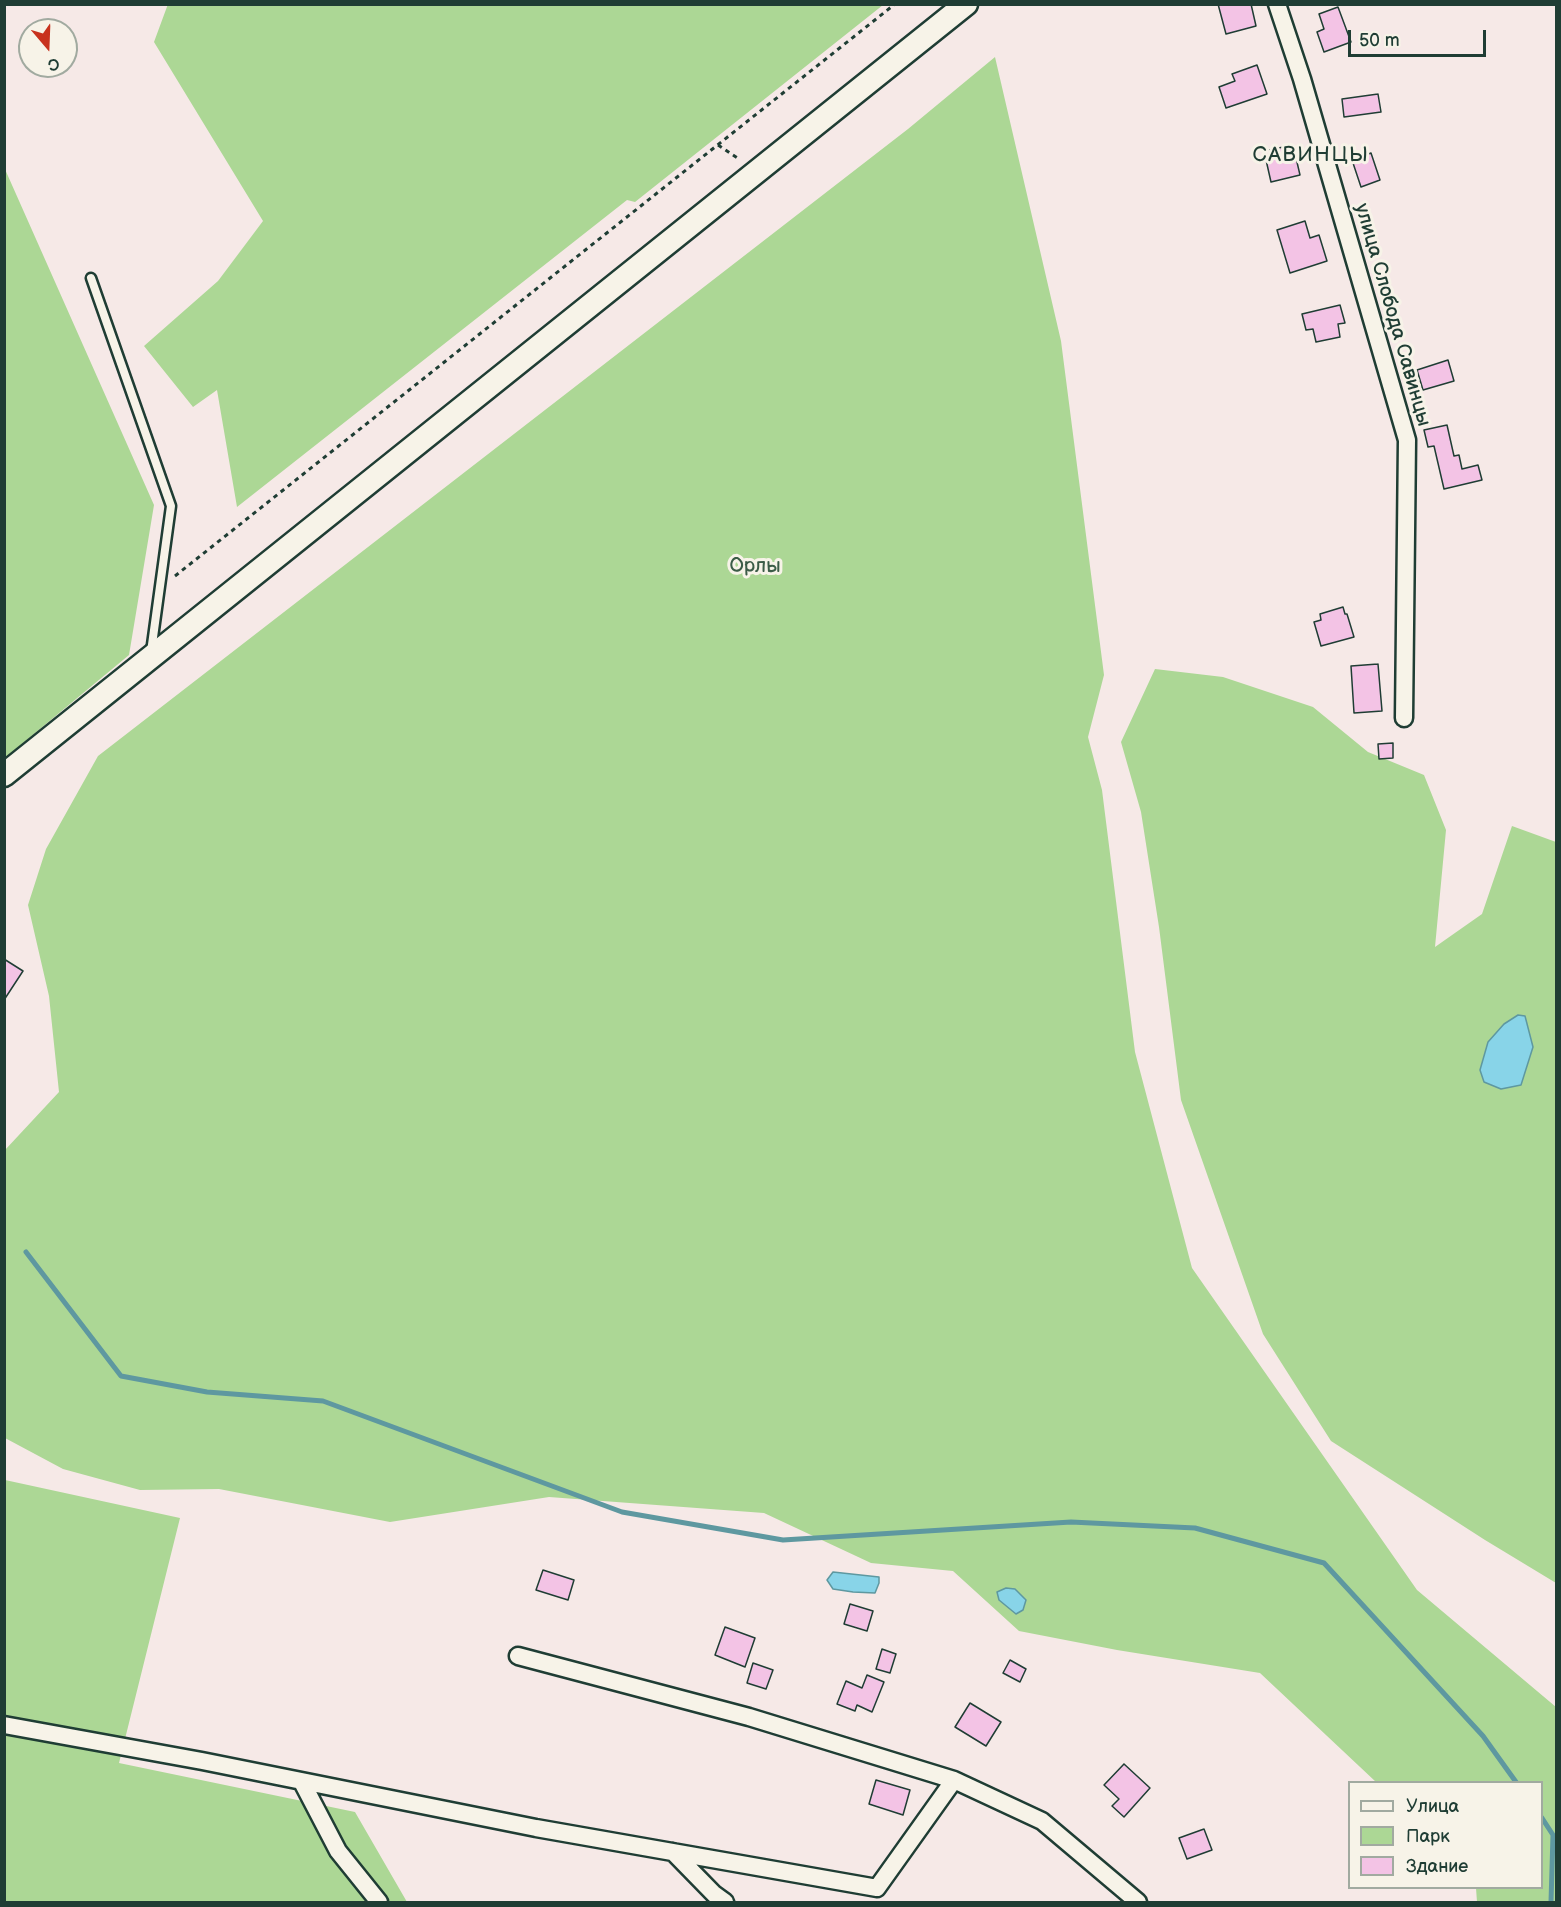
<!DOCTYPE html>
<meta charset="utf-8">
<style>
body{margin:0}
#map{position:relative;width:1561px;height:1907px;overflow:hidden;background:#f6e9e7;font-family:"Balsamiq Sans",sans-serif}
canvas{display:block}
.frame{position:absolute;inset:0;border:6px solid #1f3d34;pointer-events:none}
.legend{position:absolute;left:1348px;top:1781px;width:195px;height:108px;box-sizing:border-box;background:#f7f3e8;border:2px solid #a1aaa0;margin:0;padding:8px 10px;list-style:none;font-size:18px;color:#1f3d34}
.legend li{display:flex;align-items:center;gap:12px;height:30px}
.legend b{width:30px;border:2px solid #a1aaa0}
.north{position:absolute;left:18px;top:18px;width:60px;height:60px;box-sizing:border-box;background:#f7f3e8;border:2px solid #a1aaa0;border-radius:50%;rotate:161deg;font-size:16px;font-weight:700;line-height:24px;text-align:center;color:#1f3d34}
.north::after{content:'';display:block;margin:auto;width:21px;height:27px;background:#c8321e;clip-path:polygon(50% 0,100% 100%,50% 72%,0 100%)}
.scale{position:absolute;left:1348px;top:30px;width:138px;height:27px;box-sizing:border-box;border:3px solid #1f3d34;border-top:0;padding-left:8px;font-size:18px;line-height:21px;white-space:nowrap;color:#1f3d34;-webkit-text-stroke:4px #f7f3e8;paint-order:stroke}
</style>
<div id="map">
<canvas width="1561" height="1907"></canvas>
<div class="frame"></div>
<ul class="legend">
<li><b style="height:8px;background:#f7f3e8"></b>Улица</li>
<li><b style="height:16px;background:#acd795"></b>Парк</li>
<li><b style="height:16px;background:#f3c3e5"></b>Здание</li>
</ul>
<div class="north">С</div>
<div class="scale">50 m</div>
</div>
<script>
const context = document.querySelector('canvas').getContext('2d');
context.lineJoin = 'round';
function fillPath(path, color) {
  context.fillStyle = color;
  context.fill(path, 'evenodd');
}
function toPath(rows) {
  const path = new Path2D();
  for (const r of rows) {
    path.moveTo(r[0], r[1]);
    for (let i = 2; i < r.length; i += 2) path.lineTo(r[i], r[i + 1]);
  }
  return path;
}
function trace(path, color, width, dash) {
  context.strokeStyle = color;
  context.lineWidth = width;
  context.lineCap = dash ? 'butt' : 'round';
  context.setLineDash(dash || []);
  context.stroke(path);
}
function label(font, color, halo, rows, align = 'center') {
  context.font = font + ' "Balsamiq Sans",sans-serif';
  context.lineWidth = 6;
  context.setLineDash([]);
  context.textBaseline = 'middle';
  context.strokeStyle = halo;
  context.fillStyle = color;
  for (const [text, x, y, turn = 0] of rows) {
    context.save();
    context.translate(x, y);
    context.rotate((+turn || 0) * Math.PI / 180);
    context.textAlign = isNaN(turn) ? turn : align;
    if (halo) context.strokeText(text, 0, 0);
    context.fillText(text, 0, 0);
    context.restore();
  }
}
const green = toPath([
 [168,4,883,4,883,5,635,202,627,200,237,507,217,390,193,407,144,346,218,281,263,221,154,42],
 [995,57,1061,341,1104,675,1088,737,1102,790,1135,1052,1192,1268,1417,1590,1556,1707,1556,1902,1477,1902,1476,1888,1542,1888,1542,1782,1376,1782,1260,1673,1117,1650,1019,1631,953,1571,871,1563,764,1513,549,1497,390,1522,219,1489,140,1490,63,1469,5,1438,5,1150,59,1092,49,996,28,905,46,849,98,756,908,129],
 [4,167,154,505,129,655,5,758],
 [1155,669,1223,677,1313,707,1368,752,1424,775,1446,830,1435,947,1482,914,1512,826,1556,842,1556,1583,1485,1540,1331,1441,1263,1334,1181,1100,1159,927,1141,812,1121,742],
 [5,1480,180,1518,119,1763,355,1812,407,1902,5,1902]
]);
const water = toPath([
 [1518,1015,1525,1016,1533,1047,1521,1085,1501,1089,1484,1082,1480,1070,1488,1042,1504,1024,1518,1015],
 [833,1572,879,1577,879,1583,875,1593,853,1592,833,1589,827,1580,833,1572],
 [1006,1588,1015,1589,1026,1600,1023,1610,1016,1614,999,1600,997,1592,1006,1588]
]);
const stream = toPath([
 [26,1252,121,1376,207,1392,323,1401,622,1512,783,1540,1071,1522,1195,1528,1324,1563,1483,1736,1516,1782],
 [1542,1818,1553,1835,1551,1902]
]);
const building = toPath([
 [1218,4,1251,4,1256,26,1226,34,1218,4],
 [1338,7,1351,42,1324,52,1317,32,1324,29,1319,14,1338,7],
 [1257,65,1267,94,1226,108,1219,87,1235,81,1232,74,1257,65],
 [1378,94,1381,112,1344,117,1342,99,1378,94],
 [1293,145,1300,175,1271,182,1264,151,1293,145],
 [1371,153,1380,180,1361,187,1352,160,1371,153],
 [1305,221,1310,238,1319,235,1327,261,1290,273,1277,230,1305,221],
 [1340,305,1345,323,1338,324,1340,337,1316,342,1313,329,1306,330,1302,314,1340,305],
 [1448,360,1454,381,1423,390,1417,370,1448,360],
 [1447,425,1454,456,1459,455,1462,469,1478,465,1482,480,1444,489,1434,446,1428,447,1424,430,1447,425],
 [1343,607,1345,614,1347,614,1354,637,1321,646,1314,622,1321,620,1320,614,1343,607],
 [1378,664,1382,711,1354,713,1351,666,1378,664],
 [1393,743,1393,758,1379,759,1378,744,1393,743],
 [4,959,23,971,4,1000,4,959],
 [543,1570,574,1580,568,1600,536,1590,543,1570],
 [850,1604,873,1611,867,1631,844,1624,850,1604],
 [725,1627,755,1638,745,1667,715,1655,725,1627],
 [882,1649,896,1654,890,1673,876,1669,882,1649],
 [1010,1660,1026,1669,1020,1682,1003,1673,1010,1660],
 [753,1663,773,1670,766,1689,747,1683,753,1663],
 [867,1675,884,1682,872,1712,857,1705,855,1711,837,1704,846,1681,862,1688,867,1675],
 [970,1703,1001,1722,986,1746,955,1727,970,1703],
 [1124,1764,1150,1788,1124,1817,1112,1806,1119,1799,1104,1785,1124,1764],
 [876,1780,910,1790,903,1815,869,1804,876,1780],
 [1204,1829,1212,1850,1187,1859,1179,1838,1204,1829]
]);
const path = toPath([
 [718,145,739,159],
 [175,576,895,4]
]);
const service = toPath([
 [91,278,171,506,151,652]
]);
const minor = toPath([
 [1277,4,1302,79,1407,440,1404,718],
 [518,1656,749,1717,954,1780,1042,1821,1138,1902],
 [4,1725,202,1761,536,1828,877,1888,954,1780],
 [302,1782,338,1851,379,1902],
 [673,1852,714,1894,725,1902]
]);
const secondary = toPath([
 [4,775,966,4]
]);
const streetNames = [
 ["улица Слобода Савинцы",1392,315,74]
];
const parkNames = [
 ["Орлы",755,567]
];
const neighbourhoodNames = [
 ["САВИНЦЫ",1311,156]
];
fillPath(green, '#acd795');
fillPath(water, '#88d4e8');
trace(water, '#5e98a0', 1.5);
trace(stream, '#5e98a0', 5);
fillPath(building, '#f3c3e5');
trace(building, '#1f3d34', 1.5);
trace(service, '#1f3d34', 13);
trace(minor, '#1f3d34', 21);
trace(secondary, '#1f3d34', 27);
trace(path, '#1f3d34', 3, [4.5, 4.5]);
trace(service, '#f7f3e8', 8);
trace(minor, '#f7f3e8', 16);
trace(secondary, '#f7f3e8', 22);
label('20px', '#1f3d34', '#f7f3e8', streetNames);
label('20px', '#3b5c47', '#f7f3e8', parkNames);
context.letterSpacing = '1.5px';
label('21px', '#1f3d34', '#f7f3e8', neighbourhoodNames);
context.letterSpacing = '0px';
</script>
